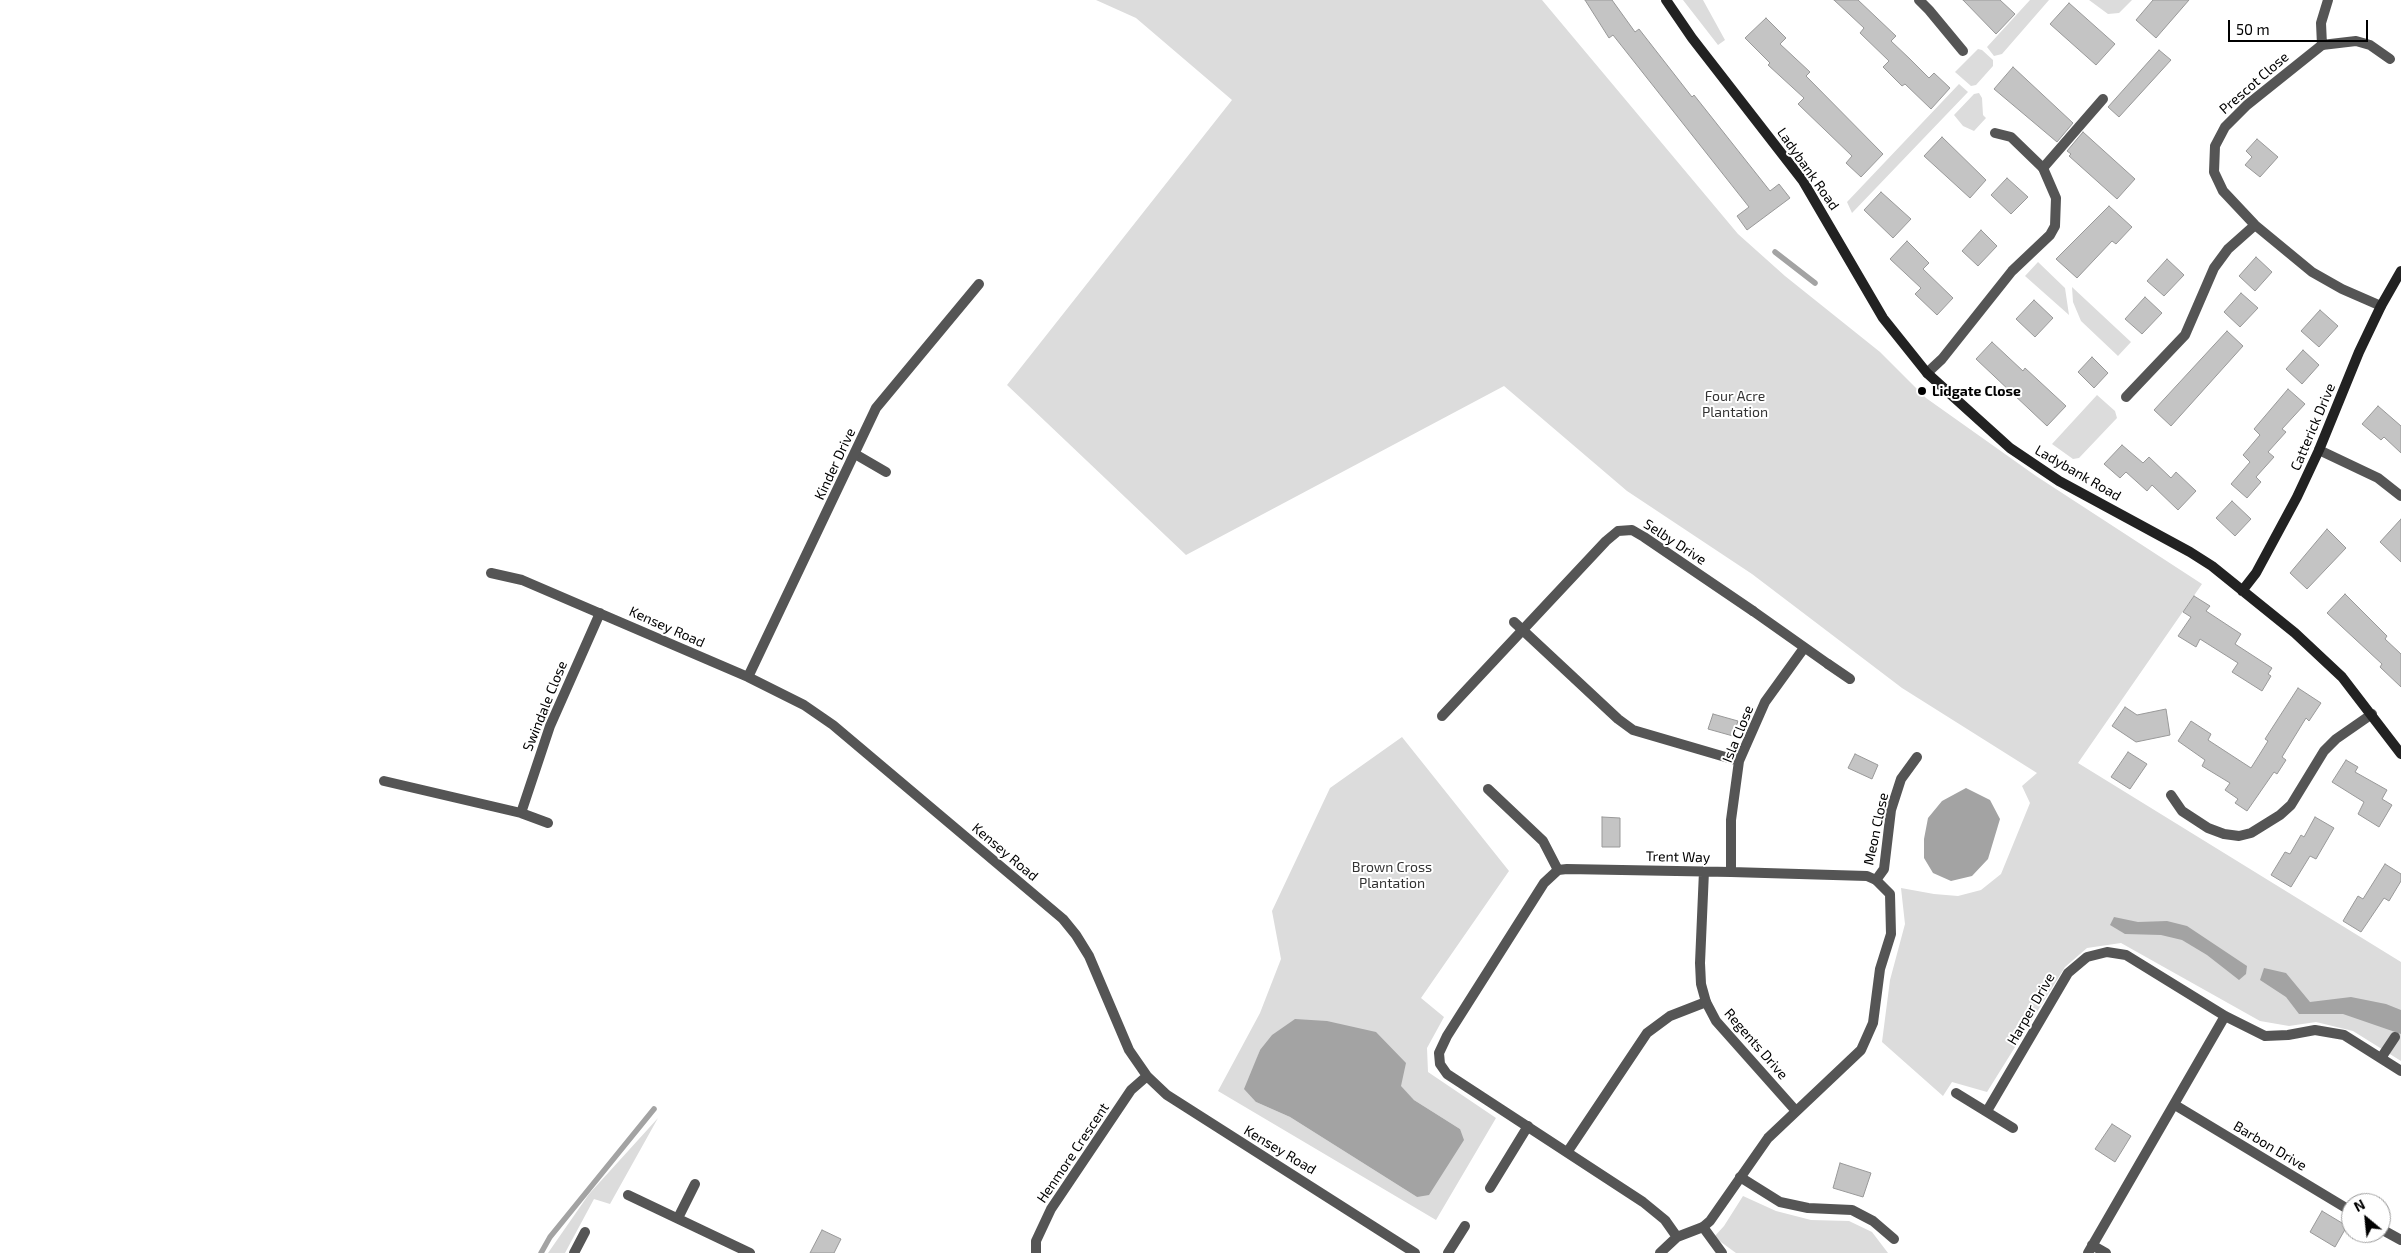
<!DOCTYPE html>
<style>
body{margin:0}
#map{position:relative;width:2401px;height:1253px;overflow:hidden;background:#fff;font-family:"Exo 2",sans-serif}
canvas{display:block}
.north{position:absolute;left:2341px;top:1193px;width:50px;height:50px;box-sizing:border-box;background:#fff;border:1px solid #999;border-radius:50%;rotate:332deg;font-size:14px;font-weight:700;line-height:20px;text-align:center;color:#000}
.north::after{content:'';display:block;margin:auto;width:18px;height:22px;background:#000;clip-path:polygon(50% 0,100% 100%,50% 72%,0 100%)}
.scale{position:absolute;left:2228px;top:20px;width:140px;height:22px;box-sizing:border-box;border:2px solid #000;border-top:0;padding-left:6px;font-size:15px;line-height:18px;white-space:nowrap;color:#000;-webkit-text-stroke:4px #fff;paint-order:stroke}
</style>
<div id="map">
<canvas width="2401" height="1253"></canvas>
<div class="north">N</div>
<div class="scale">50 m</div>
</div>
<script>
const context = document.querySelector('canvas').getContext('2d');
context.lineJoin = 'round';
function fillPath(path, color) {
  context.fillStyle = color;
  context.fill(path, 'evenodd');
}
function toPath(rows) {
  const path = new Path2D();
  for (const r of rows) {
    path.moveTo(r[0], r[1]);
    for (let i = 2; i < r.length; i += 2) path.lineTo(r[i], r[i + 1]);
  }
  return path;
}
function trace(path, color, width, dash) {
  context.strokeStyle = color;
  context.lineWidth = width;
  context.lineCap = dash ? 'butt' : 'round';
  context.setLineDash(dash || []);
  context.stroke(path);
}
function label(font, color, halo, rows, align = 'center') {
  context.font = font + ' "Exo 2",sans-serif';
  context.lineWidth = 4;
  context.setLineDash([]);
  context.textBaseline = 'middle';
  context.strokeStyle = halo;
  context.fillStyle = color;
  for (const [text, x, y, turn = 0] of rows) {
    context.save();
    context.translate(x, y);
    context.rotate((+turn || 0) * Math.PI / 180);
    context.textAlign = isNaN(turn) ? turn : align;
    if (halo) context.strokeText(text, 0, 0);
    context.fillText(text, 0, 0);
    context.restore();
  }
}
const green = toPath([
 [1096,0,1542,0,1738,234,1785,276,1880,352,1926,398,2036,476,2202,584,2078,763,2401,962,2401,1061,2353,1031,2316,1022,2289,1026,2260,1021,2121,943,2087,948,2065,967,1987,1092,1952,1082,1943,1096,1882,1042,1890,980,1905,924,1901,888,1934,894,1958,896,1981,890,2001,874,2030,803,2022,786,2037,773,1902,688,1752,574,1627,491,1504,386,1186,555,1007,385,1232,100,1136,18],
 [1683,0,1703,0,1725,40,1718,45],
 [2030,0,2049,0,2002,54,1994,56,1987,47],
 [2089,0,2132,0,2119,13,2108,14],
 [1978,49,1982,50,1993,60,1993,66,1976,85,1971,86,1955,72],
 [1959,84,1968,92,1852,213,1847,202],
 [1979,93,1982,98,1983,115,1986,118,1974,131,1963,126,1954,115,1974,94],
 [2038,262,2065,288,2069,315,2025,276],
 [2072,287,2131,342,2118,356,2081,321,2073,302],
 [2097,395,2115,411,2117,418,2079,458,2073,459,2052,444],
 [1402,737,1509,871,1421,998,1444,1017,1427,1048,1428,1072,1496,1118,1436,1220,1218,1091,1260,1013,1281,959,1272,911,1330,788],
 [1260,1050,1400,1086,1414,1100,1460,1129,1417,1197,1290,1117,1256,1102,1254,1067],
 [658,1118,610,1204,594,1199,565,1253,548,1253,589,1194],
 [1743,1196,1776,1211,1811,1220,1849,1221,1872,1232,1888,1253,1736,1253,1714,1237,1724,1226]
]);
const water = toPath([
 [1966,788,1990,800,2000,819,1988,859,1972,876,1951,881,1933,873,1924,858,1924,839,1928,818,1942,801],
 [2114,917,2138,922,2167,921,2187,926,2247,966,2246,974,2239,980,2207,955,2182,940,2161,935,2125,934,2110,925],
 [2264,968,2286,973,2310,1002,2351,997,2386,1004,2401,1010,2401,1034,2343,1014,2299,1014,2286,997,2260,980],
 [1295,1019,1327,1021,1376,1032,1406,1063,1401,1086,1414,1100,1460,1129,1464,1140,1429,1195,1417,1197,1290,1117,1256,1102,1244,1089,1260,1050,1272,1035]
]);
const stream = toPath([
 [1775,252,1815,283],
 [541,1253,550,1237,654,1109]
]);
const building = toPath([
 [1585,0,1612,0,1635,32,1639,29,1692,97,1694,95,1770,191,1779,184,1790,198,1747,230,1737,216,1749,207,1613,35,1609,38,1585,0],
 [1834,0,1858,0,1896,36,1891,41,1910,59,1929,78,1934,73,1950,88,1931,109,1905,84,1902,86,1883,67,1889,61,1860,33,1864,28,1834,0],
 [1963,0,2000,0,2015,14,1996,34,1963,0],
 [2153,0,2189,0,2156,38,2136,20,2153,0],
 [2069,3,2115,44,2096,65,2050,24,2069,3],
 [1766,18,1786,38,1780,44,1810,72,1806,76,1883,154,1861,177,1846,163,1852,156,1798,104,1804,98,1768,65,1770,63,1745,38,1766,18],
 [2159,50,2171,60,2119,117,2108,107,2159,50],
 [2013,67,2073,123,2057,142,1994,89,2013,67],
 [2083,132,2135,179,2117,199,2069,156,2071,154,2067,151,2083,132],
 [1942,137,1986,180,1970,198,1924,156,1942,137],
 [2257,139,2278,157,2260,177,2245,165,2252,157,2246,151,2257,139],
 [2007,178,2028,197,2011,214,1991,195,2007,178],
 [1881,192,1911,219,1893,238,1864,210,1881,192],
 [2109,206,2132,227,2116,244,2112,241,2077,278,2056,259,2109,206],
 [1981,230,1997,246,1978,266,1962,251,1981,230],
 [1907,241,1929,263,1923,269,1953,298,1937,315,1915,294,1921,288,1890,259,1907,241],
 [2256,257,2272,272,2255,291,2239,276,2256,257],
 [2167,259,2184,275,2164,296,2147,281,2167,259],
 [2241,293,2258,308,2240,327,2224,312,2241,293],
 [2145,297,2162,313,2142,334,2125,319,2145,297],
 [2034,300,2053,318,2035,337,2016,319,2034,300],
 [2320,310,2338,326,2319,347,2301,331,2320,310],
 [2227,331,2243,346,2171,426,2154,410,2227,331],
 [1992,342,2023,371,2025,368,2066,406,2047,426,1976,359,1992,342],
 [2303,350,2319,365,2302,384,2286,369,2303,350],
 [2092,357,2108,373,2094,388,2078,372,2092,357],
 [2288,389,2305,404,2282,429,2286,432,2268,452,2274,457,2256,477,2261,482,2247,498,2231,484,2250,462,2243,455,2260,435,2254,429,2288,389],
 [2378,406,2401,426,2401,453,2384,437,2381,440,2362,424,2378,406],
 [2122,445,2143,463,2149,457,2171,478,2176,472,2196,491,2178,510,2152,485,2147,491,2126,472,2120,478,2104,464,2122,445],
 [2232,501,2251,519,2235,536,2216,518,2232,501],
 [2401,519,2401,562,2380,542,2401,519],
 [2327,529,2346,548,2307,589,2290,573,2327,529],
 [2345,594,2387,636,2385,639,2401,654,2401,687,2380,667,2382,664,2327,613,2345,594],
 [2194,596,2210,606,2206,611,2241,634,2235,644,2272,668,2268,674,2271,676,2262,691,2232,672,2238,663,2200,639,2196,647,2178,636,2191,617,2183,612,2194,596],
 [2298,688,2321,703,2309,721,2306,718,2282,757,2286,760,2277,774,2274,772,2247,811,2235,803,2238,799,2225,790,2230,783,2202,766,2205,760,2178,741,2191,721,2211,734,2208,740,2251,768,2268,741,2265,739,2298,688],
 [2125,707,2137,715,2166,709,2170,735,2136,742,2112,726,2125,707],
 [1713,714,1738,721,1733,736,1708,729,1713,714],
 [2128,752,2147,764,2130,789,2111,777,2128,752],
 [1855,754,1878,765,1872,779,1848,768,1855,754],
 [2346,760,2358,767,2355,772,2387,790,2382,799,2392,805,2379,827,2358,814,2364,802,2332,782,2346,760],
 [1602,817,1620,818,1620,847,1602,847,1602,817],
 [2315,817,2334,828,2316,859,2310,856,2291,887,2271,875,2285,852,2290,854,2301,835,2304,837,2315,817],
 [2385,864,2401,874,2401,881,2389,901,2384,898,2361,932,2343,921,2358,896,2363,899,2385,864],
 [2112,1124,2131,1136,2115,1162,2095,1149,2112,1124],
 [1840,1163,1871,1173,1863,1197,1833,1188,1840,1163],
 [2322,1211,2347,1226,2335,1247,2310,1232,2322,1211],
 [822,1230,841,1239,834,1253,810,1253,822,1230]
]);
const lane = toPath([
 [2328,0,2321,23,2322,45,2356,41,2370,45,2390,59],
 [2043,168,2103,99],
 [855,454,886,472],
 [1828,664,1850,679],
 [1442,716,1606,541,1618,531,1632,530,1644,537,1753,611],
 [1488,789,1543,841,1558,870],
 [1876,880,1884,869,1891,810,1901,779,1917,757],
 [1568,1151,1647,1033,1670,1016,1706,1002],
 [1740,1177,1780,1202,1808,1208,1852,1210,1873,1221,1894,1239],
 [1490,1188,1528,1126],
 [1703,1227,1722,1253],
 [574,1253,585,1232],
 [1448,1253,1465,1226]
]);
const street = toPath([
 [1919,0,1929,10,1963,51],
 [2322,45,2247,105,2225,127,2215,146,2214,172,2223,191,2255,225,2312,272,2342,289,2381,306],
 [1927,373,1942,359,2012,271,2050,235,2055,226,2056,198,2043,168,2011,137,1995,133],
 [2126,397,2185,335,2214,268,2228,249,2255,225],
 [2319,450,2378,478,2401,496],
 [491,573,522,580,748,677,804,705,833,725,1063,919,1076,935,1089,956,1129,1050,1147,1076,1167,1095,1415,1253],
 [1753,611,1828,664],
 [1514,622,1618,719,1633,730,1739,761],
 [748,677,876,408,979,284],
 [384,781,521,813,548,823],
 [2171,795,2182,811,2208,828,2224,834,2239,836,2251,833,2280,815,2291,805,2324,751,2336,739,2372,714],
 [521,813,550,726,600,613],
 [1704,871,1700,963,1701,984,1706,1002,1716,1021,1796,1111],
 [1731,872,1731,820,1739,761,1765,702,1804,648],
 [2381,1058,2395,1037],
 [1956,1093,2013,1128],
 [2175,1105,2351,1211],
 [1987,1111,2068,973,2087,957,2107,952,2126,955,2225,1016,2265,1036,2288,1035,2315,1030,2344,1035,2401,1071],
 [628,1195,750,1253],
 [678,1218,695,1184],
 [2381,1229,2401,1240],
 [2092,1245,2106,1253],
 [1036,1253,1036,1241,1051,1209,1131,1090,1147,1076],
 [1660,1253,1677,1237,1703,1227,1710,1221,1768,1138,1861,1050,1873,1023,1880,969,1891,934,1890,894,1876,880,1867,876,1731,872,1567,869,1558,870,1544,883,1447,1036,1439,1053,1440,1064,1447,1074,1643,1202,1665,1220,1677,1237],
 [2088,1253,2225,1016]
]);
const secondary = toPath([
 [1666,0,1692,38,1803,181,1883,318,1927,373,2010,448,2059,481,2190,552,2212,566,2295,633,2342,677,2401,754],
 [2242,591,2256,573,2297,497,2319,450,2359,352,2381,306,2401,271]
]);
const markers = [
 [1922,391,5,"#000"]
];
const streetNames = [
 ["Prescot Close",2254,83,-41],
 ["Ladybank Road",1808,169,55],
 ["Catterick Drive",2313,427,-67],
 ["Kinder Drive",835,464,-65],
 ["Ladybank Road",2078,473,30],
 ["Selby Drive",1675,542,33],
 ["Kensey Road",667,627,24],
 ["Swindale Close",545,706,-68],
 ["Isla Close",1738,734,-68],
 ["Meon Close",1876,829,-78],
 ["Kensey Road",1005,852,40],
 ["Trent Way",1678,857,1],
 ["Harper Drive",2031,1009,-60],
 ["Regents Drive",1756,1044,49],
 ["Barbon Drive",2270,1146,31],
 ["Kensey Road",1280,1150,31],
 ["Henmore Crescent",1073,1153,-56]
];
const poiNames = [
 ["Lidgate Close",1932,391]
];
const parkNames = [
 ["Four Acre",1735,396],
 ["Plantation",1735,412],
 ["Brown Cross",1392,867],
 ["Plantation",1392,883]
];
fillPath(green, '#dcdcdc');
fillPath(water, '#a3a3a3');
trace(stream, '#a3a3a3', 5.5);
fillPath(building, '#c4c4c4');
trace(building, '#999', 1);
trace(lane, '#555', 10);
trace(street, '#555', 10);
trace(secondary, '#222', 10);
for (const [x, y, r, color] of markers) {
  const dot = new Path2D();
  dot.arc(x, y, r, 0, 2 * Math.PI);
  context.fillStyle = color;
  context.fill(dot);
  trace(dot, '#fff', 2);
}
label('14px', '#000', '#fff', streetNames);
label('bold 14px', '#000', '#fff', poiNames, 'left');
label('14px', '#333', '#fff', parkNames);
</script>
